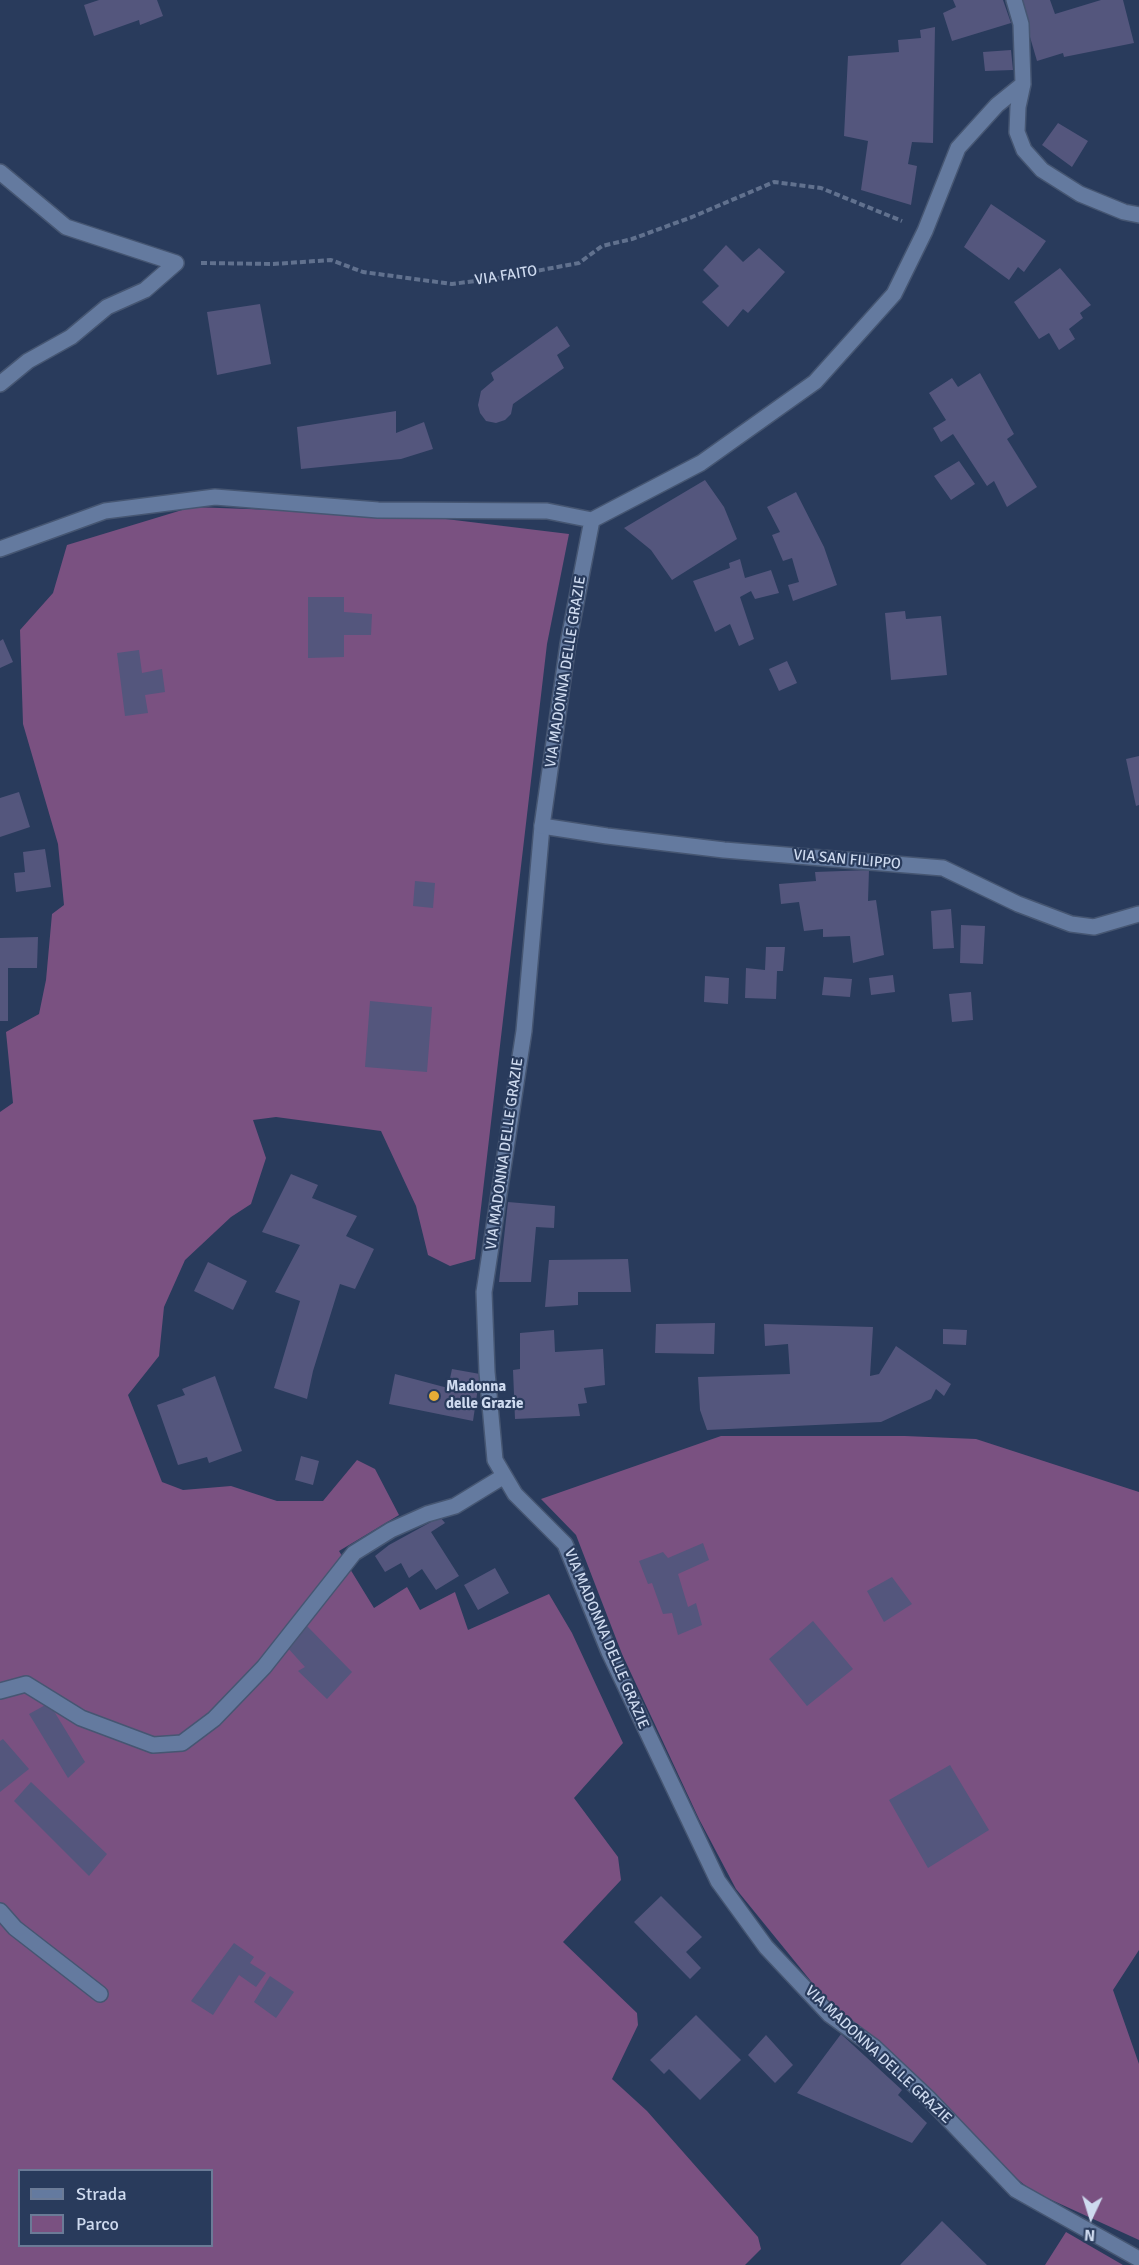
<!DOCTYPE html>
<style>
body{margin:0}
#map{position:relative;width:1139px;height:2265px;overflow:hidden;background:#293b5c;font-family:Signika,sans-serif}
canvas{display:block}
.legend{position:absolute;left:18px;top:2169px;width:195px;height:78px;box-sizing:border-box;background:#293b5c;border:2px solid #6b7b97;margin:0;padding:8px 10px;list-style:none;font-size:18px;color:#cedaef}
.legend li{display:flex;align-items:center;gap:12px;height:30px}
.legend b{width:30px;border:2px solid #6b7b97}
.north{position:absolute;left:1061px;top:2187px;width:60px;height:60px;-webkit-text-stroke:4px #293b5c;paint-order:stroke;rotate:184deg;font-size:16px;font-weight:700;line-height:24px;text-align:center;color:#cedaef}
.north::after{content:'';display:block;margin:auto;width:21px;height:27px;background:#cedaef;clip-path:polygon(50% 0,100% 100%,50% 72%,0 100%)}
</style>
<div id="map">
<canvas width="1139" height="2265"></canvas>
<ul class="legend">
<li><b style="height:8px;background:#647a9f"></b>Strada</li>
<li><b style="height:16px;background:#7a5181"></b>Parco</li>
</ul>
<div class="north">N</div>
</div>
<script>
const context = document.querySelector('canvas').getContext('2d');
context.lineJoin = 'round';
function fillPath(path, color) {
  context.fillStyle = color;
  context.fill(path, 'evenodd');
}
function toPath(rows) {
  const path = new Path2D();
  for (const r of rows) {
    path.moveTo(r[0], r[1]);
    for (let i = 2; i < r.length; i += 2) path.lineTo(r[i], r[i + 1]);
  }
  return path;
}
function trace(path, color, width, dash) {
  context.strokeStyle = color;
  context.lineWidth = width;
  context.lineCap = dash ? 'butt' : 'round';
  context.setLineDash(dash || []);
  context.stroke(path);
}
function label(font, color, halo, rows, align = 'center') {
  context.font = font + ' Signika,sans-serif';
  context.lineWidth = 4.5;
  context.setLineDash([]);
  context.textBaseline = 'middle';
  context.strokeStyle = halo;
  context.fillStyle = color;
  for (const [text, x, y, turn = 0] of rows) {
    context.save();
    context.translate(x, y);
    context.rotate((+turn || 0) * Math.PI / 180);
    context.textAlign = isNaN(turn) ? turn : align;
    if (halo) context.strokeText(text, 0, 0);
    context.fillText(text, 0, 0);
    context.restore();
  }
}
const green = toPath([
 [192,507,413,515,569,534,547,644,475,1259,450,1266,428,1255,416,1206,381,1131,276,1117,253,1120,266,1158,251,1204,231,1217,185,1260,164,1307,159,1356,128,1395,162,1482,183,1490,231,1486,277,1501,323,1501,357,1460,375,1469,399,1515,339,1551,374,1608,407,1587,420,1610,455,1592,468,1630,549,1594,572,1633,623,1743,574,1798,618,1857,621,1880,563,1942,637,2013,638,2025,612,2079,647,2111,758,2237,761,2249,745,2265,0,2265,0,1112,13,1103,6,1032,39,1014,46,980,52,914,64,905,58,844,23,724,20,630,53,593,67,545],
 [20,2170,212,2170,212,2246,20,2246],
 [721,1436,905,1436,976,1439,1139,1492,1139,1950,1113,1990,1139,2064,1139,2240,1032,2191,995,2161,900,2063,823,1996,736,1889,699,1819,622,1654,576,1535,541,1499],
 [1066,2232,1123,2265,1045,2265]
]);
const building = toPath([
 [99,0,157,0,163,16,140,25,139,20,94,36,84,5],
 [953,0,1003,0,1011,23,952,41,943,13,956,7],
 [1015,0,1050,0,1055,14,1101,0,1123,0,1134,43,1064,57,1063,53,1037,61,1025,20],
 [935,27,933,143,912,142,908,164,917,166,911,205,861,190,868,141,844,136,848,56,899,52,898,40,921,38,920,30],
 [1011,50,1013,70,985,71,983,52],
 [1058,123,1088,141,1072,167,1042,145],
 [991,204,1046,241,1024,272,1018,267,1009,280,964,247],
 [726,245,743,262,759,248,785,272,748,313,743,309,728,327,702,302,719,286,703,270],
 [1060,268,1091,305,1080,313,1083,318,1069,329,1075,339,1059,350,1049,333,1039,339,1014,302],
 [260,304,271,364,217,375,207,312],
 [557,326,570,346,557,355,564,368,513,404,511,414,505,420,496,423,486,421,480,413,478,405,481,391,494,380,491,373],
 [980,373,1014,434,1007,439,1037,487,1007,507,994,481,987,486,953,434,941,442,933,428,946,420,929,393,952,378,958,387],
 [396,411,396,433,424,422,433,449,401,459,301,469,297,427],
 [959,461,975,484,951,500,934,476],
 [705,480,724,507,737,539,672,580,651,550,624,528],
 [796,492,824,547,837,585,793,601,788,585,799,582,792,558,783,561,772,535,780,532,767,507],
 [740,559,745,578,771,570,779,593,755,599,751,591,740,597,754,639,739,646,730,624,715,632,693,581,730,568,729,563],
 [308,597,344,597,344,612,372,614,371,635,344,635,344,657,308,658],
 [905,611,906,619,941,616,947,675,891,680,885,613],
 [3,639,13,662,0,668,0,641],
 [139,650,142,673,162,669,165,692,145,695,148,713,125,716,117,653],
 [787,661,797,683,779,691,769,669],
 [1139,756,1139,805,1136,806,1126,759],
 [19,792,30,827,0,837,0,798],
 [45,849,51,887,16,892,14,873,25,872,23,852],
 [869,870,868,901,876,900,884,955,853,963,850,936,823,937,823,929,804,931,799,902,781,904,779,884,816,881,815,872],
 [415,881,435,883,433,908,413,906],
 [951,909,954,948,933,949,931,911],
 [961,925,985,926,983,964,960,963],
 [38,937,37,968,8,968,8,1021,0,1021,0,938],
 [766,947,785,947,783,971,777,971,776,999,745,998,746,968,765,970],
 [893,975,895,992,871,995,869,978],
 [705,976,729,978,728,1004,704,1002],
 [824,977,852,979,850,997,822,995],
 [971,992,973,1020,952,1022,949,994],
 [370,1001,432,1007,427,1072,365,1067],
 [291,1174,318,1185,312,1198,357,1216,346,1236,374,1249,355,1289,340,1284,313,1371,307,1399,274,1388,300,1301,275,1292,300,1245,262,1232],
 [508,1202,555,1206,554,1228,536,1227,531,1282,499,1282],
 [628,1259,631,1292,578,1292,578,1305,545,1307,549,1260],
 [208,1262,247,1281,233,1310,194,1291],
 [715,1323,714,1354,655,1353,656,1324],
 [764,1324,873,1327,870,1376,879,1374,896,1346,951,1384,944,1396,936,1389,931,1399,881,1422,707,1430,700,1410,698,1377,790,1374,788,1344,765,1346],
 [943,1329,967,1330,966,1345,943,1344],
 [554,1330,555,1352,603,1349,605,1385,584,1388,587,1403,578,1404,580,1416,515,1419,513,1370,520,1369,520,1333],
 [452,1369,480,1374,473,1421,389,1404,395,1374,448,1388],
 [215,1376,242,1451,209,1463,207,1457,178,1465,157,1405,185,1395,182,1389],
 [301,1456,319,1461,313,1485,295,1480],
 [440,1517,445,1523,431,1532,459,1576,436,1590,422,1569,409,1578,401,1563,385,1572,375,1556,389,1545],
 [703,1543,709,1560,678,1574,688,1607,696,1603,702,1625,678,1635,672,1613,663,1614,652,1583,648,1584,639,1561,663,1552,668,1558],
 [495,1568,509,1593,478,1610,464,1585],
 [892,1577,912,1604,884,1622,867,1591],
 [813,1621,853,1669,807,1706,769,1659],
 [307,1626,352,1672,327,1699,298,1671,305,1667,287,1647],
 [49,1703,85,1762,68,1778,29,1714],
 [3,1739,29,1769,0,1792,0,1741],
 [950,1765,989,1830,928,1868,889,1800],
 [31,1782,107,1854,89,1876,14,1801],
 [661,1896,702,1937,686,1952,701,1968,690,1979,634,1922],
 [234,1943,254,1957,250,1963,266,1973,256,1987,239,1975,213,2015,191,2001],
 [270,1976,294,1992,276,2018,254,2002],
 [696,2015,741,2060,700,2100,669,2069,664,2074,650,2060],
 [841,2034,902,2090,898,2095,927,2123,912,2143,797,2093],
 [766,2035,793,2065,775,2083,748,2055],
 [942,2221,987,2265,900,2265]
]);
const path = toPath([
 [201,263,273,264,331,260,363,272,452,284,498,278,579,263,602,246,632,239,692,217,774,182,821,188,902,221]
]);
const lane = toPath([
 [0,172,66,227,176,263,145,290,107,307,71,337,28,361,0,384],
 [542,826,524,1031,484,1292,487,1372,495,1460,515,1494,565,1544,609,1652,718,1881,766,1947,830,2015,874,2047,928,2098,1016,2190,1139,2259],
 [0,1691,26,1684,81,1718,153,1745,182,1743,214,1719,264,1667,354,1553,391,1530,427,1514,455,1506,504,1476],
 [0,1911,15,1928,100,1994]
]);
const street = toPath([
 [1014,0,1021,24,1023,84,1018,107,1017,132,1024,150,1042,170,1080,194,1124,212,1139,215],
 [592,520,568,644,542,826,607,836,724,850,943,868,1018,904,1071,924,1094,927,1139,914],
 [0,549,105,511,215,497,378,510,547,511,592,520,701,463,815,382,894,294,925,231,958,148,997,105,1023,84]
]);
const markers = [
 [434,1396,6,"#e6ad36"]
];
const streetNames = [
 ["VIA FAITO",506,276,-9],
 ["VIA MADONNA DELLE GRAZIE",566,672,-81],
 ["VIA SAN FILIPPO",847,860,5],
 ["VIA MADONNA DELLE GRAZIE",505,1154,-82],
 ["VIA MADONNA DELLE GRAZIE",606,1639,67],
 ["VIA MADONNA DELLE GRAZIE",878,2055,43]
];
const poiNames = [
 ["Madonna",446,1387],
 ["delle Grazie",446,1404]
];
fillPath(green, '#7a5181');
fillPath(building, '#54567d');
trace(lane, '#465672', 18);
trace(street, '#465672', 18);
trace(path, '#61718e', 4, [6, 3]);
trace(lane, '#647a9f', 15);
trace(street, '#647a9f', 15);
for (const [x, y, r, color] of markers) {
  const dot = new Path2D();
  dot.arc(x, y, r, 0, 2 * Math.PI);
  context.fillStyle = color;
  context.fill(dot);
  trace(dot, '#293b5c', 2);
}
label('15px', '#cedaef', '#293b5c', streetNames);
label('bold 15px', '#cedaef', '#293b5c', poiNames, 'left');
</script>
